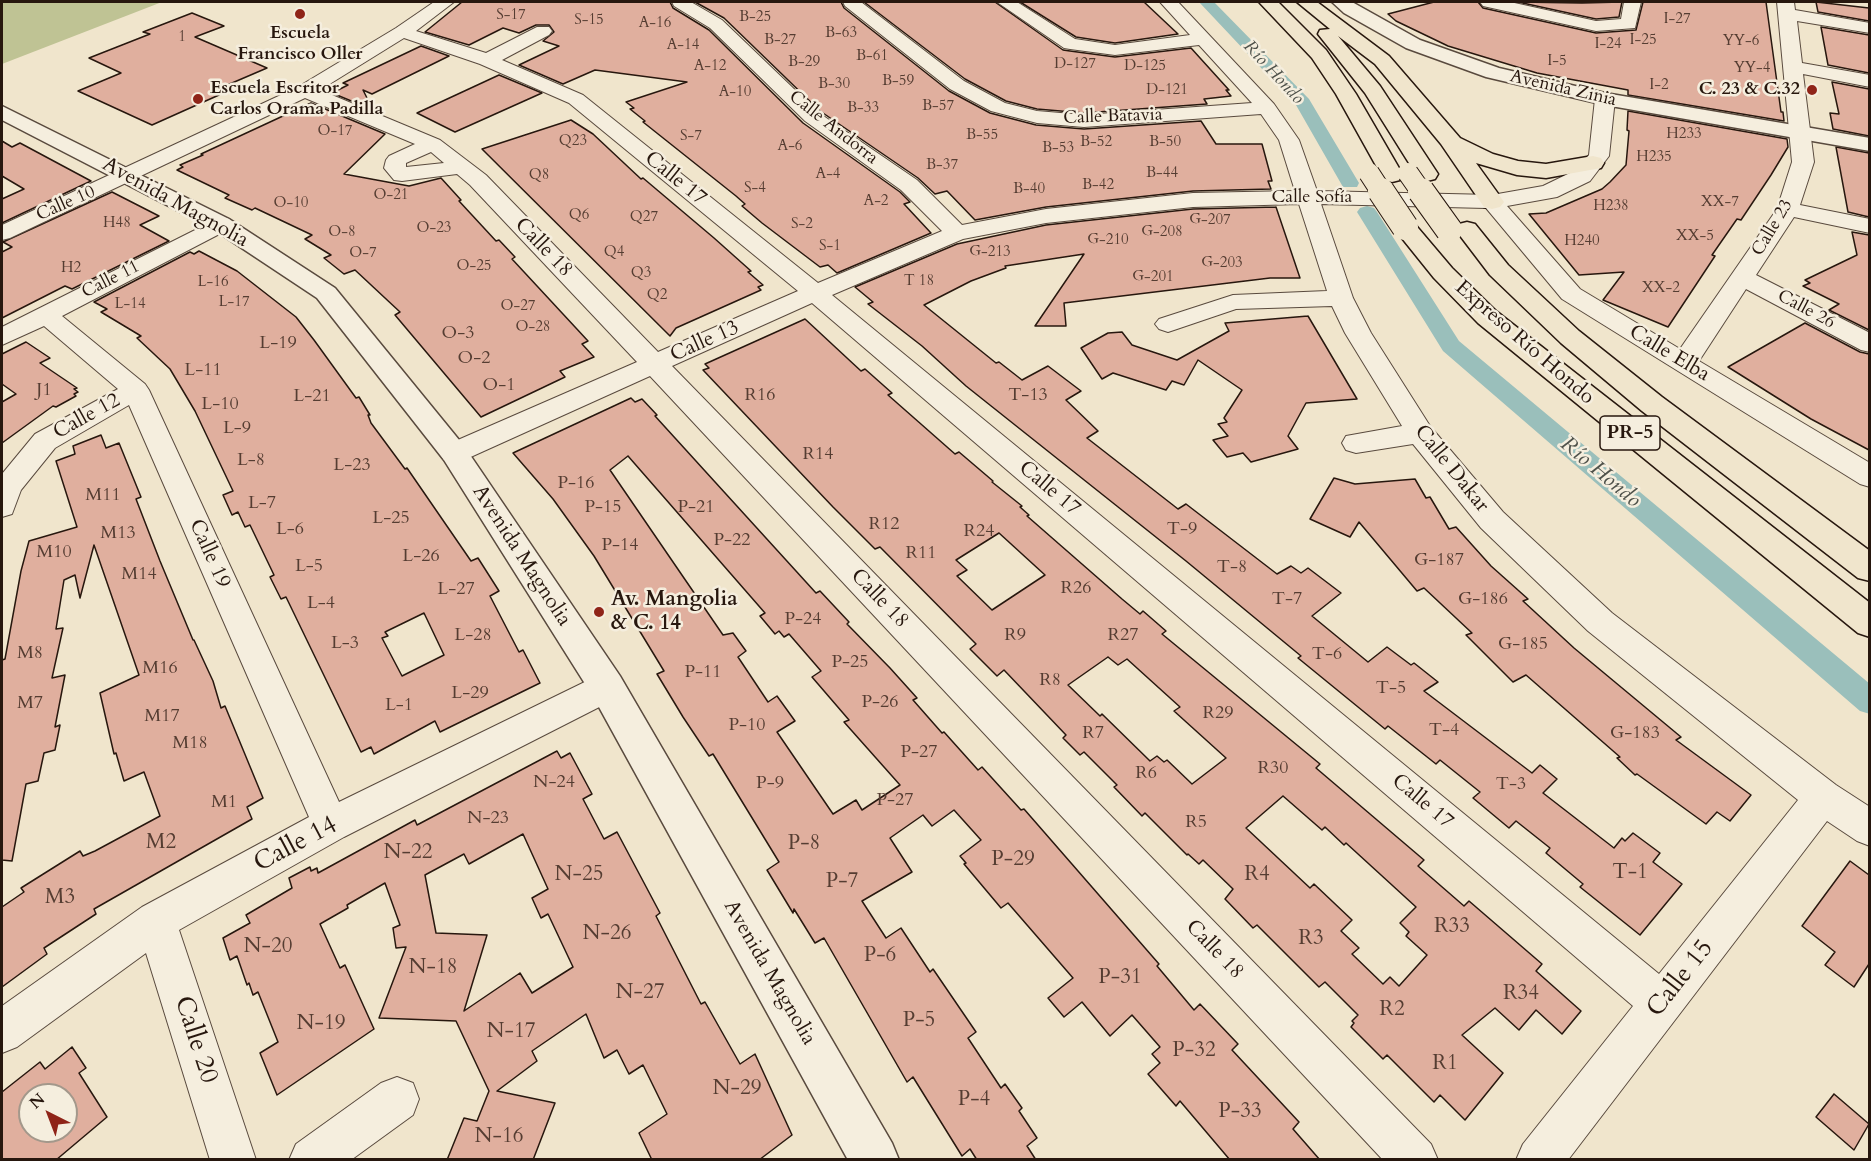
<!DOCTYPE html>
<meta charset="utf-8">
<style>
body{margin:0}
#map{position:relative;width:1871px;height:1161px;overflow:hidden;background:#f0e5cc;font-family:Cardo,serif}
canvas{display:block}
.frame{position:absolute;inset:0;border:3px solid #27170e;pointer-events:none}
.north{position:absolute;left:18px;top:1083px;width:60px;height:60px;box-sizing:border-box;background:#f5eede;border:2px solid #a3988b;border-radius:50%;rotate:318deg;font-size:16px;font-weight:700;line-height:24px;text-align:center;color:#27170e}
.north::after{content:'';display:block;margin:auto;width:21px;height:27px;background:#8f2418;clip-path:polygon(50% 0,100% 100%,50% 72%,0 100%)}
</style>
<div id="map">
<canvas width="1871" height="1161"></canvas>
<div class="frame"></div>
<div class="north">N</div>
</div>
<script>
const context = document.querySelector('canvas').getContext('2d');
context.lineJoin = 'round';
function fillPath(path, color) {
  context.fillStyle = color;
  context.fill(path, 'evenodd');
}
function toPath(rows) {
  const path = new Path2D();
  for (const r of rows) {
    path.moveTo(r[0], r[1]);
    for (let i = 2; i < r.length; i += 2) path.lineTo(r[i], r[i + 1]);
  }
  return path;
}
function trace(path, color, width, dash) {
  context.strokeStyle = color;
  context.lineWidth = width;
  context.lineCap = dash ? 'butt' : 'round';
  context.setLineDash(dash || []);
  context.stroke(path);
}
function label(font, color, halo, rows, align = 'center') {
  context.font = font + ' Cardo,serif';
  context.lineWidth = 5;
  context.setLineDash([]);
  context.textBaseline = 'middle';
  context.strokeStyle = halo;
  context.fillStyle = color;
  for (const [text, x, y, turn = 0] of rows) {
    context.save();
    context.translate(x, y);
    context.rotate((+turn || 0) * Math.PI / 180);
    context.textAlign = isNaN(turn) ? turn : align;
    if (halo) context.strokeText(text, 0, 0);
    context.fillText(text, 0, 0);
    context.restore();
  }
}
const green = toPath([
 [2,2,162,2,2,64]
]);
const canal = toPath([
 [1199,2,1214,2,1309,99,1359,183,1357,187,1343,187,1296,105,1199,2],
 [1367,206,1374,208,1377,212,1459,341,1870,684,1870,714,1860,711,1443,351,1357,212,1360,208,1367,206]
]);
const building = toPath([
 [462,2,670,2,673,8,709,30,803,123,900,192,910,202,904,204,931,233,837,273,828,265,820,267,762,223,742,206,745,204,736,196,643,122,645,121,630,109,634,108,626,102,687,82,595,70,563,84,519,65,559,46,543,41,554,32,549,25,536,25,519,33,503,28,469,45,425,32,462,2],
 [695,2,841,2,844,8,949,91,990,113,1036,125,1084,129,1201,121,1216,144,1262,144,1272,181,1268,181,1271,189,1193,191,1046,207,975,220,947,191,935,194,918,178,820,111,724,18,695,2],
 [864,2,995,2,1063,50,1070,51,1115,57,1191,48,1229,90,1226,90,1231,96,1204,99,1207,104,1084,113,1037,109,1006,101,965,79,864,2],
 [1020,2,1144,2,1178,34,1115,43,1076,37,1020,2],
 [1434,2,1478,2,1483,8,1596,33,1636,30,1643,2,1766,2,1781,112,1783,112,1784,121,1628,95,1628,90,1537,73,1448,46,1396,21,1388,14,1434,2],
 [1518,2,1582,3,1622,2,1619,17,1596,19,1518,2],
 [1816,2,1869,8,1869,21,1818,12,1816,2],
 [192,13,224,26,195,37,267,68,211,92,219,95,152,125,78,91,121,73,89,58,150,34,143,32,192,13],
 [1821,27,1869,35,1869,73,1828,65,1821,27],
 [421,46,449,56,372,94,363,90,373,110,332,93,348,85,343,83,421,46],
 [499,75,542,93,455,132,417,113,499,75],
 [1832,82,1869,89,1869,136,1833,129,1830,113,1839,114,1832,82],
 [311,103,385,134,344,174,409,186,441,178,461,200,459,201,496,241,499,240,515,257,512,259,588,341,582,344,594,357,560,371,565,377,481,417,395,315,400,312,355,270,344,274,324,258,331,255,305,239,312,235,255,208,252,210,225,198,229,195,177,170,183,167,180,165,203,155,201,154,311,103],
 [1628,111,1787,139,1788,147,1771,175,1741,220,1737,219,1712,255,1715,256,1668,327,1603,300,1624,272,1579,275,1529,214,1546,213,1602,189,1610,182,1626,165,1629,131,1627,130,1628,111],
 [571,120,593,134,641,179,643,178,714,238,751,271,748,272,763,285,758,287,761,290,676,328,670,336,482,149,571,120],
 [2,141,12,147,20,143,91,181,2,223,2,199,24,189,2,176,2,141],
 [1836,147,1869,153,1869,217,1848,212,1836,147],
 [112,192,159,216,140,225,169,241,72,289,65,286,2,318,2,252,12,247,3,242,112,192],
 [1276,207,1300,278,1270,278,1064,303,1066,326,1035,326,1084,254,1005,266,1006,268,971,281,924,305,996,363,999,362,1022,380,1048,366,1081,391,1066,400,1098,431,1087,438,1178,509,1186,504,1277,574,1291,566,1301,573,1308,568,1341,593,1312,616,1368,662,1387,647,1411,665,1414,663,1438,682,1424,691,1532,773,1540,765,1557,779,1543,793,1614,848,1622,838,1625,841,1633,833,1660,853,1653,862,1682,884,1640,935,1580,887,1583,884,1546,853,1550,848,1516,821,1509,828,1473,798,1480,792,1440,760,1436,764,1388,726,1385,729,1298,658,1301,656,1186,561,966,386,922,346,868,304,873,302,855,287,957,244,1046,225,1193,209,1276,207],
 [1852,232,1869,235,1869,330,1829,310,1839,304,1803,286,1810,283,1805,280,1857,255,1852,232],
 [199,251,237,271,296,317,314,340,356,398,359,397,370,415,368,415,371,423,405,469,407,468,471,561,478,558,499,591,490,596,519,652,523,650,540,683,440,732,435,721,374,754,371,747,361,752,286,597,281,599,270,577,274,575,250,525,245,527,238,512,232,515,223,495,233,491,195,411,170,369,137,338,141,336,101,312,107,309,94,302,190,252,194,254,199,251],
 [424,613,444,655,402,676,382,638,388,636,385,632,424,613],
 [1308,316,1357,399,1306,403,1288,436,1298,449,1251,462,1243,453,1227,457,1213,440,1228,436,1218,424,1227,422,1224,418,1242,390,1198,360,1184,385,1172,381,1166,390,1113,373,1102,379,1081,348,1108,333,1122,332,1132,345,1177,360,1229,331,1225,323,1308,316],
 [805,319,861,371,865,369,892,393,888,395,955,454,959,452,993,481,992,482,1022,506,1020,507,1029,515,1027,516,1122,599,1140,614,1143,611,1166,631,1162,634,1320,764,1316,768,1424,860,1418,866,1464,906,1469,901,1542,964,1536,971,1581,1011,1562,1034,1536,1010,1519,1030,1495,1008,1462,1035,1503,1073,1465,1120,1440,1095,1434,1102,1387,1055,1383,1059,1351,1027,1354,1023,1352,1021,1358,1015,1325,982,1319,987,1257,925,1253,928,1225,899,1233,889,1203,860,1199,864,1188,854,1187,855,1145,813,1142,816,1114,787,1117,785,1084,752,1080,755,1063,738,1066,735,1004,670,997,676,970,649,976,644,880,547,875,549,833,507,703,370,709,368,705,364,805,319],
 [999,533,1045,575,992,610,957,576,967,570,956,560,999,533],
 [1108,657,1118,665,1127,659,1180,707,1174,711,1226,758,1192,784,1167,760,1164,762,1157,756,1150,761,1102,714,1100,716,1068,685,1108,657],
 [1283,796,1322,830,1325,827,1344,845,1346,843,1416,907,1400,923,1409,932,1406,936,1427,955,1399,986,1390,977,1383,984,1352,954,1359,948,1341,931,1352,920,1314,884,1310,888,1246,828,1283,796],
 [1805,323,1860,352,1869,354,1869,450,1811,419,1728,367,1805,323],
 [26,342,50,358,40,363,77,388,74,389,78,392,74,394,76,396,56,407,53,406,2,443,2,402,16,394,2,384,2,354,26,342],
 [631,398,635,402,642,399,657,415,655,416,816,593,820,591,849,622,847,624,890,668,917,698,913,700,942,733,944,732,978,770,982,767,1021,810,1024,809,1159,964,1157,966,1194,1010,1200,1004,1238,1044,1232,1050,1299,1122,1293,1129,1320,1160,1230,1160,1180,1101,1176,1106,1148,1074,1160,1063,1152,1054,1160,1047,1132,1015,1110,1036,1082,1002,1064,1017,1048,998,1073,978,1008,903,1001,908,964,864,966,863,960,856,981,840,954,810,932,826,923,815,890,838,912,872,862,901,886,938,901,928,930,972,933,969,976,1032,968,1038,1001,1088,1005,1084,1022,1108,1019,1111,1037,1138,1027,1146,1036,1160,977,1160,970,1149,962,1156,913,1077,907,1082,824,938,815,943,794,909,793,913,767,870,779,862,713,754,709,756,683,717,657,674,664,671,594,556,553,499,513,453,631,398],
 [628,456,765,613,760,616,775,634,779,631,784,637,789,634,821,671,812,677,849,720,844,722,900,785,862,810,856,800,833,814,777,732,795,721,777,696,768,702,738,657,746,651,733,633,723,635,610,470,628,456],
 [101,435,106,448,119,443,141,497,136,499,160,561,193,640,194,640,213,681,221,708,225,706,263,798,247,807,252,819,94,909,96,914,44,948,47,954,2,987,2,907,24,892,21,888,80,851,83,856,95,851,160,816,144,772,124,781,116,753,114,754,100,693,139,675,94,545,80,598,75,575,64,580,56,629,63,628,52,678,65,675,55,727,60,725,55,750,44,753,38,781,26,784,12,861,2,860,2,660,5,659,21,571,29,541,77,527,56,461,75,454,73,446,101,435],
 [1334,478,1355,484,1415,479,1426,498,1430,497,1449,529,1456,527,1491,566,1528,599,1523,601,1574,648,1681,737,1676,740,1751,795,1730,821,1717,812,1706,824,1637,774,1635,775,1617,758,1620,757,1526,675,1513,682,1466,635,1472,633,1424,588,1417,591,1359,522,1350,537,1310,519,1334,478],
 [557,751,561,758,570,753,592,794,583,799,604,839,617,832,660,913,656,916,701,1004,705,1002,740,1064,755,1054,792,1135,759,1160,652,1160,639,1133,667,1114,643,1065,629,1074,617,1050,604,1058,586,1014,532,1051,537,1061,497,1091,555,1103,533,1160,447,1160,464,1118,477,1121,489,1091,456,1021,379,1018,406,947,396,948,393,928,400,925,385,883,347,905,348,908,320,924,340,968,345,965,374,1029,277,1095,260,1053,278,1042,258,992,253,995,249,983,247,985,237,956,230,960,223,938,250,923,246,915,292,888,289,878,310,867,311,871,317,868,318,873,415,820,417,825,557,751],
 [523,834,548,889,532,898,541,918,548,914,573,967,532,993,520,973,464,1011,487,935,436,933,425,875,464,854,469,864,523,834],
 [1850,861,1869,875,1869,964,1854,987,1825,965,1835,952,1802,926,1850,861],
 [72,1047,86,1068,79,1073,107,1117,56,1160,2,1160,2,1092,40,1062,45,1069,72,1047],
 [30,1095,66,1095,66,1131,30,1131,30,1095],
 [1834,1094,1869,1124,1854,1150,1816,1117,1834,1094]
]);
const minor = toPath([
 [434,2,454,2,416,31,486,53,537,27,549,27,552,31,549,35,502,60,583,95,818,283,942,231,901,190,805,121,710,28,674,6,672,2,691,2,722,20,819,113,917,180,962,225,1046,209,1193,193,1295,191,1279,140,1261,114,1084,127,1037,123,991,111,950,89,845,6,843,2,861,2,964,81,1005,103,1037,111,1084,115,1252,103,1199,45,1115,55,1070,49,1064,48,997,2,1017,2,1075,39,1115,45,1190,35,1160,2,1178,2,1274,104,1299,140,1317,191,1492,195,1543,186,1574,171,1589,155,1595,99,1598,95,1605,93,1612,95,1615,99,1609,156,1590,181,1557,197,1507,206,1580,289,1680,349,1777,209,1792,162,1777,2,1794,2,1795,10,1870,23,1870,33,1797,21,1802,63,1870,75,1870,87,1803,74,1814,162,1800,205,1870,219,1870,233,1794,217,1756,275,1870,333,1870,352,1861,350,1746,289,1699,361,1870,463,1870,487,1860,484,1562,299,1486,208,1321,204,1353,298,1371,333,1430,426,1503,512,1612,613,1836,785,1870,807,1870,846,1857,841,1827,821,1568,1160,1516,1160,1523,1144,1633,1006,812,303,672,366,1431,1144,1438,1160,1383,1160,650,376,464,460,454,463,444,460,440,453,444,446,637,362,470,185,457,174,402,181,394,180,384,168,386,160,389,156,415,144,305,98,10,238,2,240,2,225,298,87,396,28,434,2],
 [404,38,480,64,569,103,798,291,658,352,486,175,440,140,320,90,404,38],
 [431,152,444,163,406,167,406,163,431,152],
 [1299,204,1327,291,1233,295,1159,319,1155,324,1159,329,1168,332,1177,329,1236,309,1332,306,1345,333,1402,426,1346,436,1342,443,1346,450,1356,453,1413,444,1481,528,1588,631,1798,800,1659,974,832,295,963,239,1046,223,1193,207,1299,204],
 [1480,2,1510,2,1596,21,1621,19,1624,2,1641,2,1635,28,1596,31,1483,6,1480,2],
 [221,217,229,219,232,224,229,229,62,316,145,384,149,390,339,802,595,677,607,673,619,677,624,687,619,697,344,837,179,930,256,1160,210,1160,146,953,17,1047,2,1053,2,1006,142,907,309,817,129,405,55,448,21,490,12,514,2,517,2,474,35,434,118,389,44,326,2,345,2,327,221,217],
 [397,1077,413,1083,419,1099,413,1115,351,1160,289,1160,296,1144,381,1083,397,1077]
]);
const tertiary = toPath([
 [1332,2,1352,2,1420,40,1499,68,1605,93,1870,138,1870,151,1605,105,1486,77,1406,48,1344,13,1332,2],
 [2,106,229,219,335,288,464,446,620,676,892,1143,899,1160,848,1160,594,698,444,460,317,298,213,229,2,120,2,106]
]);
const motorway = toPath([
 [1259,2,1278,2,1326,50,1356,94,1403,175,1400,180,1392,182,1384,180,1336,94,1312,58,1259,2],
 [1297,2,1317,2,1389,56,1460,138,1493,154,1518,161,1546,164,1593,156,1601,158,1604,163,1601,168,1546,178,1517,175,1476,163,1504,202,1500,207,1492,209,1484,207,1441,144,1375,64,1338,36,1380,86,1438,174,1435,179,1427,181,1419,179,1365,93,1318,34,1320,30,1330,29,1297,2],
 [1405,220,1413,222,1452,268,1496,311,1870,603,1870,637,1858,633,1478,323,1434,278,1397,232,1393,227,1397,222,1405,220],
 [1467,222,1475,224,1508,265,1579,331,1662,397,1870,551,1870,581,1858,578,1642,411,1561,343,1490,275,1455,229,1459,224,1467,222]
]);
const motorwayBridgeFar1 = toPath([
 [1369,173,1382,193],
 [1408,173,1422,193]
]);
const motorwayBridge = toPath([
 [1381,191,1405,227],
 [1421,191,1449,230]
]);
const markers = [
 [300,14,6,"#8f2418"],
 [1812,90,6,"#8f2418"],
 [198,99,6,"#8f2418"],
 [599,612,6,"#8f2418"]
];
const farNumbernames = [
 ["S-17",511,16],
 ["B-25",755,18],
 ["I-27",1677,20],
 ["S-15",589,21],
 ["A-16",655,24],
 ["B-63",841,34],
 ["1",182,38],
 ["B-27",780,41],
 ["I-25",1643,41],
 ["YY-6",1741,42],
 ["I-24",1608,45],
 ["A-14",683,46],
 ["B-61",872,57],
 ["I-5",1557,62],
 ["B-29",804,63],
 ["D-127",1075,65],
 ["A-12",710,67],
 ["D-125",1145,67],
 ["YY-4",1752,69],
 ["B-59",898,82],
 ["B-30",834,85],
 ["I-2",1659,86],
 ["D-121",1167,91],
 ["A-10",735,93],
 ["B-57",938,107],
 ["B-33",863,109],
 ["O-17",335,132],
 ["H233",1684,135],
 ["B-55",982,136],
 ["S-7",691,137],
 ["Q23",573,142],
 ["B-52",1096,143],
 ["B-50",1165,143],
 ["A-6",790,147],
 ["B-53",1058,149],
 ["H235",1654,158],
 ["B-37",942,166],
 ["B-44",1162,174],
 ["A-4",828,175],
 ["Q8",539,176],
 ["B-42",1098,186],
 ["S-4",755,189],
 ["B-40",1029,190],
 ["O-21",391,196],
 ["A-2",876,202],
 ["XX-7",1720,203],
 ["O-10",291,204],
 ["H238",1611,207],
 ["Q6",579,216],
 ["Q27",644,218],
 ["G-207",1210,221],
 ["H48",117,224],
 ["S-2",802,225],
 ["O-23",434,229],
 ["O-8",342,233],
 ["G-208",1162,233],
 ["XX-5",1695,237],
 ["G-210",1108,241],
 ["H240",1582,242],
 ["S-1",830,247],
 ["Q4",614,253],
 ["G-213",990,253],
 ["O-7",363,254],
 ["G-203",1222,264],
 ["O-25",474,267],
 ["H2",71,269],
 ["Q3",641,274],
 ["G-201",1153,278],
 ["T 18",919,282],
 ["L-16",213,283],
 ["XX-2",1661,289],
 ["Q2",657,296],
 ["L-17",234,303],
 ["L-14",130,305],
 ["O-27",518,307],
 ["O-28",533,328]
];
const farPoinames = [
 ["Escuela",300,34],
 ["Francisco Oller",300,55],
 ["Escuela Escritor",210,89,"left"],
 ["Carlos Orama Padilla",210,110,"left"],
 ["C. 23 & C.32",1800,90,"right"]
];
const farWaternames = [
 ["Río Hondo",1273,73,47]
];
const farStreetnames = [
 ["Avenida Zinia",1563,89,13],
 ["Calle Batavia",1113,117,-2],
 ["Calle Andorra",833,128,38],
 ["Calle Sofía",1312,198],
 ["Calle 10",66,204,-24],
 ["Calle 23",1773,228,-59],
 ["Calle 11",111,280,-27],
 ["Calle 26",1806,310,28]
];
const numberNames = [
 ["O-3",458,334],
 ["L-19",278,344],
 ["O-2",474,359],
 ["L-11",203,371],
 ["O-1",499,386],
 ["J1",44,391],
 ["R16",760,396],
 ["T-13",1028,396],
 ["L-21",312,397],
 ["L-10",220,405],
 ["L-9",237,429],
 ["R14",818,455],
 ["L-8",251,461],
 ["L-23",352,466],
 ["P-16",576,484],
 ["M11",103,496],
 ["L-7",262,504],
 ["P-15",603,508],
 ["P-21",696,508],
 ["L-25",391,519],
 ["R12",884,525],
 ["L-6",290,530],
 ["T-9",1182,530],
 ["R24",979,532],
 ["M13",118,534],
 ["P-22",732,541],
 ["P-14",620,546],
 ["M10",54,553],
 ["R11",921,554],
 ["L-26",421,557],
 ["G-187",1439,561],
 ["L-5",309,567],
 ["T-8",1232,568],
 ["M14",139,575],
 ["R26",1076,589],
 ["L-27",456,590],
 ["T-7",1287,600],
 ["G-186",1483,600],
 ["L-4",321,604],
 ["P-24",803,620],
 ["L-28",473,636],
 ["R9",1015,636],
 ["R27",1123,636],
 ["L-3",345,644],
 ["G-185",1523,645],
 ["M8",30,654],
 ["T-6",1327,655],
 ["P-25",850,663],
 ["M16",160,669],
 ["P-11",703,673],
 ["R8",1050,681],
 ["T-5",1391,689],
 ["L-29",470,694],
 ["P-26",880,703],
 ["M7",30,704],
 ["L-1",399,706],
 ["R29",1218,714],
 ["M17",162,717],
 ["P-10",747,726],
 ["T-4",1444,731],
 ["R7",1093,734],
 ["G-183",1635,734],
 ["M18",190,744],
 ["P-27",919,753],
 ["R30",1273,769],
 ["R6",1146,774],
 ["N-24",554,783],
 ["P-9",770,784],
 ["T-3",1511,785],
 ["P-27",895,801],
 ["M1",224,803],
 ["N-23",488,819],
 ["R5",1196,823]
];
const shields = [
 [1630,433,60]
];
const shieldNames = [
 ["PR-5",1630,433]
];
const streetNames = [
 ["Calle 17",675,179,39],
 ["Avenida Magnolia",175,203,29],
 ["Calle 18",543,248,46],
 ["Calle 13",705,342,-24],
 ["Expreso Río Hondo",1524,343,41],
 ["Calle Elba",1669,354,31],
 ["Calle 12",87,417,-29],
 ["Calle Dakar",1451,469,51],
 ["Calle 17",1049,489,40],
 ["Calle 19",209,554,66],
 ["Avenida Magnolia",521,556,57],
 ["Calle 18",879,599,46],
 ["Calle 17",1422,802,40],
 ["Calle 18",1214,950,46],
 ["Avenida Magnolia",769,973,60]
];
const poiNames = [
 ["Av. Mangolia",611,600],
 ["& C. 14",611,624]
];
const nearNumbernames = [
 ["M2",161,843],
 ["P-8",804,844],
 ["N-22",408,853],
 ["P-29",1013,860],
 ["T-1",1630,873],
 ["N-25",579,875],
 ["R4",1257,875],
 ["P-7",842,882],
 ["M3",60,898],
 ["R33",1452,927],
 ["N-26",607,934],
 ["R3",1311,939],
 ["N-20",268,947],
 ["P-6",880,956],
 ["N-18",433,968],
 ["P-31",1120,978],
 ["N-27",640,993],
 ["R34",1521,994],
 ["R2",1392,1010],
 ["P-5",919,1021],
 ["N-19",321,1024],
 ["N-17",511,1032],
 ["P-32",1194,1051],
 ["R1",1445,1064],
 ["N-29",737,1089],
 ["P-4",974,1100],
 ["P-33",1240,1112],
 ["N-16",499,1137]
];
const waterNames = [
 ["Río Hondo",1600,473,40]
];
const nearStreetnames = [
 ["Calle 14",296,845,-28],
 ["Calle 15",1681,979,-52],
 ["Calle 20",195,1040,72]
];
fillPath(green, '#bfc394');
fillPath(canal, '#9abfbb');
fillPath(building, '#e0af9e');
trace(building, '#27170e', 1.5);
trace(minor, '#594a3e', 2);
trace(tertiary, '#594a3e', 3);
trace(motorway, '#27170e', 3);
fillPath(minor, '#f5eede');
fillPath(tertiary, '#f5eede');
fillPath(motorway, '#f0e5cc');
trace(motorwayBridgeFar1, '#27170e', 22, []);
trace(motorwayBridge, '#27170e', 28, []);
trace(motorwayBridgeFar1, '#f0e5cc', 20);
trace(motorwayBridge, '#f0e5cc', 26);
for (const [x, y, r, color] of markers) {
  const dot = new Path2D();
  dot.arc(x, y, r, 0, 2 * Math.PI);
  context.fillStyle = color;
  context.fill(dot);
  trace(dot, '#f5eede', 2);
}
label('15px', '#553d32', null, farNumbernames);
label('bold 18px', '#27170e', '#f5eede', farPoinames);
label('italic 18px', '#4f524b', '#f5eede', farWaternames);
label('18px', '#27170e', '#f5eede', farStreetnames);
label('18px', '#553d32', null, numberNames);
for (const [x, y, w] of shields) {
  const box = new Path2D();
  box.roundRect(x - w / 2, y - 17, w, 34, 4.5);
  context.fillStyle = '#f5eede';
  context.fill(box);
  trace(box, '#27170e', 1.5);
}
label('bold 20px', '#27170e', null, shieldNames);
label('21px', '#27170e', '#f5eede', streetNames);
label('bold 21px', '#27170e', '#f5eede', poiNames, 'left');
label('21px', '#553d32', null, nearNumbernames);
label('italic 22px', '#4f524b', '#f5eede', waterNames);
label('26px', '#27170e', '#f5eede', nearStreetnames);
</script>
